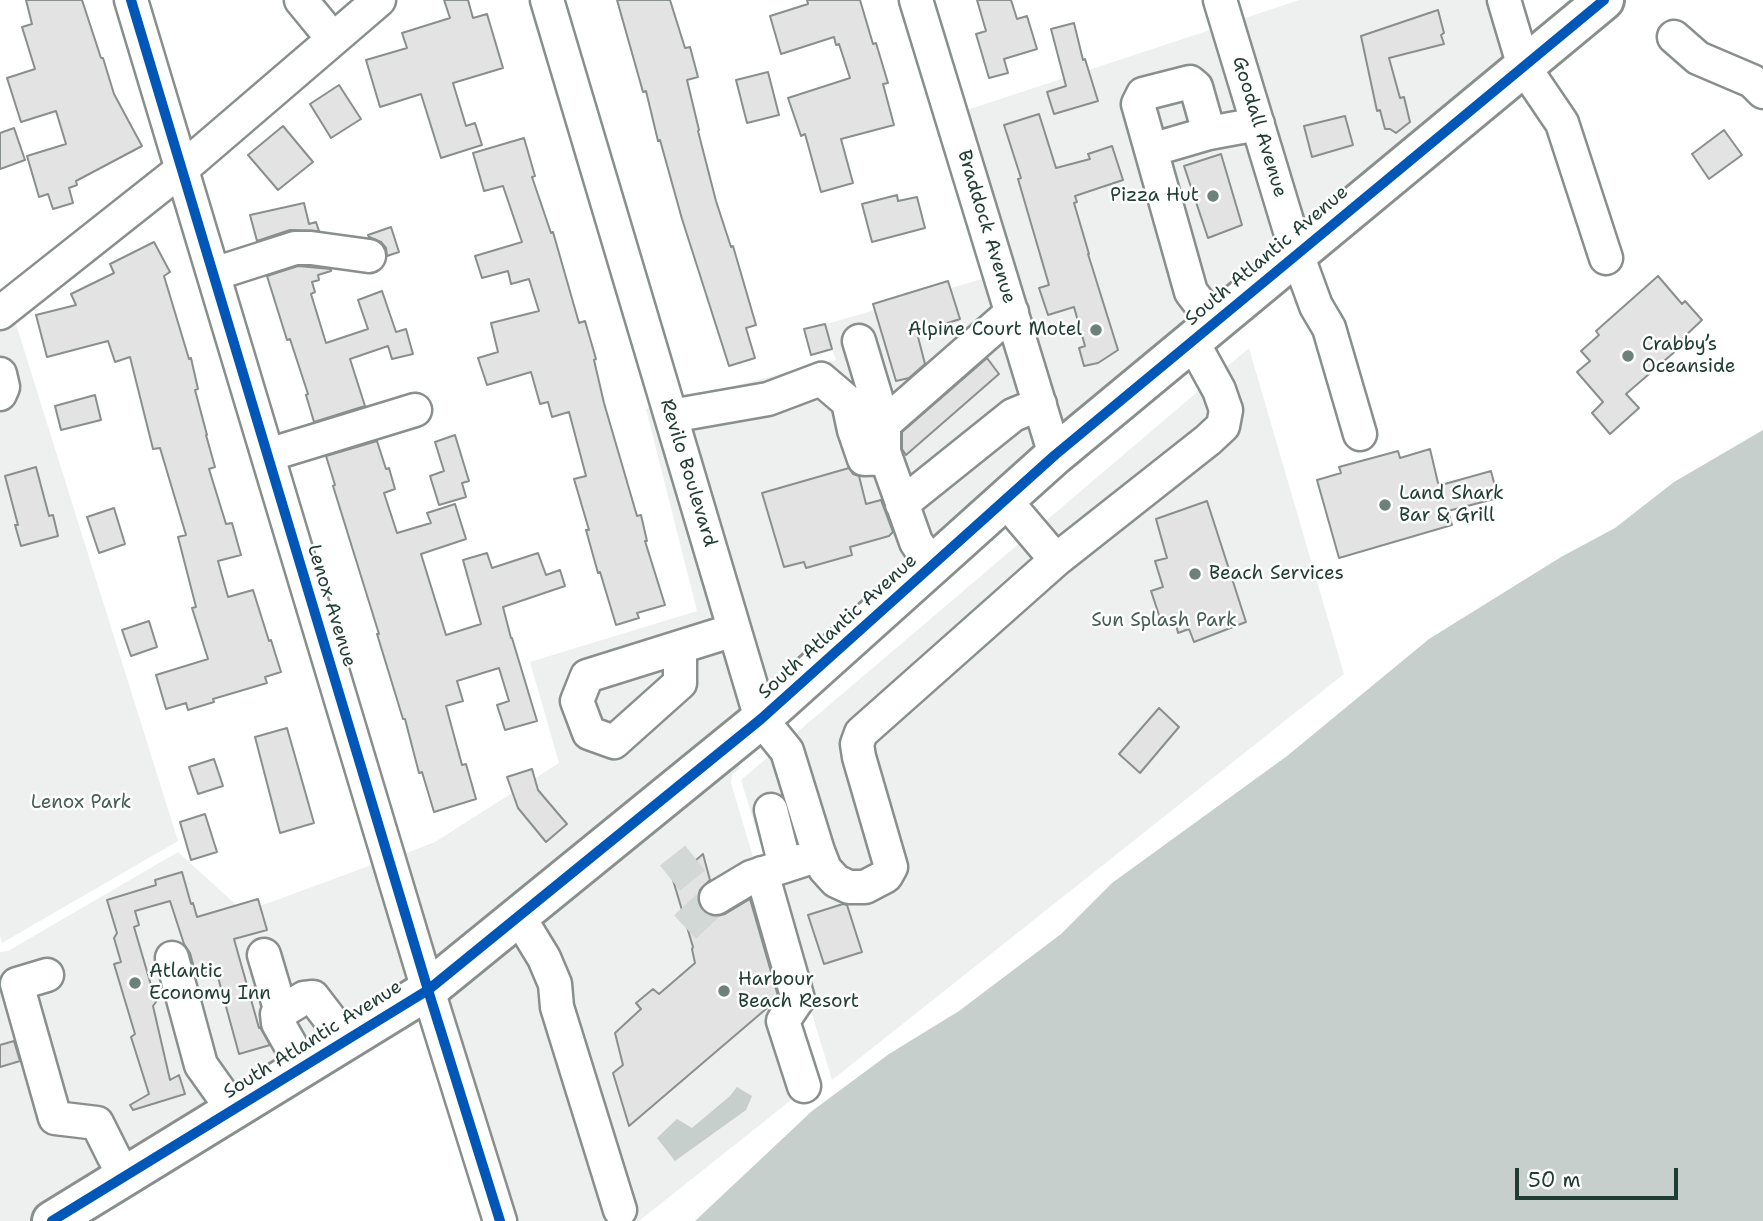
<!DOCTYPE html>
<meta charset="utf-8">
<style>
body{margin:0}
#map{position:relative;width:1763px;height:1221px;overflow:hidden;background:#fff;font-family:"Shantell Sans",sans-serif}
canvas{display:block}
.scale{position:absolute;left:1515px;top:1168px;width:163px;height:32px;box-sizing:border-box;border:4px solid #1f3d34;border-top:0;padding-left:9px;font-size:21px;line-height:24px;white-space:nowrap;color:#1f3d34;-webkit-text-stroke:5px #fff;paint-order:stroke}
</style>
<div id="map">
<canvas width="1763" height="1221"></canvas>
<div class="scale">50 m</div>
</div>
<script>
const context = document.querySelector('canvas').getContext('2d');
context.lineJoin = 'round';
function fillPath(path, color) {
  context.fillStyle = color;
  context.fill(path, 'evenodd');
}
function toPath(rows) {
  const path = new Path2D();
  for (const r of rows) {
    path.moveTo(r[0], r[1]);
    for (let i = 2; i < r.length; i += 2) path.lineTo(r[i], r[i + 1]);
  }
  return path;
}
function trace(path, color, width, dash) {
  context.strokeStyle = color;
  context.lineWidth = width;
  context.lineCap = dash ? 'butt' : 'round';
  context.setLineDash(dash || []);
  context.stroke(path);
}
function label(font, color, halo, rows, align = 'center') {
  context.font = font + ' "Shantell Sans",sans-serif';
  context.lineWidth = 5;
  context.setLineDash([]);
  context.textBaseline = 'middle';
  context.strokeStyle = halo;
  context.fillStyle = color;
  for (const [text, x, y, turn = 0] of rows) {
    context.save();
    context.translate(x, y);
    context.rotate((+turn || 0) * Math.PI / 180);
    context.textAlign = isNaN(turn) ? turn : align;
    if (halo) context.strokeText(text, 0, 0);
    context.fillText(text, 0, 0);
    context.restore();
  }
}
const built = toPath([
 [1299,0,1491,0,1510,64,1304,234,1239,20],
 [1216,28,1283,251,1062,434,964,111],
 [940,119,1041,452,767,698,679,400,836,360,823,325,982,279],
 [10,305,178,841,2,943,0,936,0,313],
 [1249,348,1344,674,832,1080,741,780],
 [655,406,747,716,436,969,401,855,435,842,559,763,530,662,697,611,646,409],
 [736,754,740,768,732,775,731,783,819,1078,639,1221,513,1221,443,993],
 [178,852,244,912,377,863,414,985,30,1221,0,1221,0,952,8,951]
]);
const water = toPath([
 [1763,430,1763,1221,695,1221,812,1111,889,1054,959,1011,1061,934,1112,883,1287,756,1429,639,1561,557,1615,528,1674,482],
 [737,1087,752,1096,746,1110,675,1161,657,1138,677,1119,692,1128,730,1096]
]);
const building = toPath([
 [26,0,82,0,101,58,103,58,114,94,142,146,76,181,77,185,69,188,73,203,53,209,48,194,39,197,27,156,66,144,56,111,21,122,7,78,35,69,22,27,32,24,26,0],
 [444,0,468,0,473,18,487,14,503,68,453,83,466,126,475,123,482,145,441,158,421,94,380,107,366,60,407,48,402,33,450,18,444,0],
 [617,0,670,0,685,48,690,47,698,77,687,80,699,130,698,131,716,201,731,247,733,246,756,325,746,328,755,358,729,366,682,219,660,140,658,141,646,91,643,92,617,0],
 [807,0,860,0,873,44,876,43,888,83,883,84,894,125,841,139,853,183,821,192,805,134,801,136,788,98,850,78,839,44,836,45,834,37,781,54,770,16,808,4,807,0],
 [977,0,1011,0,1017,19,1027,16,1037,49,1004,59,1008,73,989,78,976,34,986,31,977,0],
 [1438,10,1444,33,1441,35,1444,44,1389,58,1400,98,1404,97,1410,122,1396,133,1390,129,1385,129,1380,110,1377,111,1361,36,1438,10],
 [1074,23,1083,60,1085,59,1098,101,1054,114,1047,92,1066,86,1051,29,1074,23],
 [768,72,779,115,747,123,736,80,768,72],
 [339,85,361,119,331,138,310,104,339,85],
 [1039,114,1056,168,1090,159,1088,154,1112,146,1123,180,1075,196,1077,202,1074,203,1089,254,1088,254,1118,350,1098,363,1084,366,1079,348,1085,346,1074,307,1048,315,1039,288,1049,285,1018,179,1021,178,1004,125,1039,114],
 [1345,116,1353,145,1312,157,1304,126,1345,116],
 [283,126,313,162,278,190,248,155,283,126],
 [14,128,25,160,0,169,0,133,14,128],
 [1724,130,1742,155,1709,179,1692,154,1724,130],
 [524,138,535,176,532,177,551,233,553,232,579,323,585,321,596,359,594,360,604,403,637,516,641,515,647,541,645,541,665,605,637,613,639,618,616,625,600,572,598,573,586,530,589,530,574,479,586,476,569,412,552,417,548,402,540,404,531,372,487,385,478,358,498,352,491,323,539,311,529,279,511,284,508,271,482,278,475,256,522,242,503,186,484,191,473,153,524,138],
 [1221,154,1242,225,1208,238,1184,166,1221,154],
 [897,195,898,201,917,197,925,228,872,242,862,204,897,195],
 [304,203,309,224,316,222,319,231,290,230,257,241,250,215,304,203],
 [391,227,399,252,387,256,386,248,381,242,369,237,368,235,391,227],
 [154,242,170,272,164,276,189,359,191,358,198,389,195,390,207,435,206,435,215,467,209,469,226,524,232,523,241,555,218,561,228,597,253,590,269,641,271,640,281,672,265,677,267,683,213,699,214,702,188,710,186,703,166,709,156,675,208,659,192,608,196,607,178,537,186,535,160,448,153,449,130,357,115,362,108,341,47,357,36,315,76,305,71,294,114,273,110,264,154,242],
 [298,266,331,269,331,271,318,275,319,280,312,282,315,292,311,294,326,343,368,329,358,300,382,291,396,332,406,329,413,354,392,359,388,346,350,359,365,406,314,422,306,395,308,394,290,339,287,340,267,276,298,266],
 [1658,276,1682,304,1685,301,1702,320,1683,338,1686,342,1626,394,1639,408,1610,434,1592,413,1603,402,1577,372,1590,361,1581,351,1599,335,1596,331,1658,276],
 [948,281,960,319,917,333,925,364,909,378,896,381,873,304,948,281],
 [825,324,832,349,811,355,804,329,825,324],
 [987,358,999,374,906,455,902,449,902,432,987,358],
 [95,395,101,420,61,430,55,406,95,395],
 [455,435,469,481,462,483,466,497,439,505,430,476,444,471,435,442,455,435],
 [377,441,386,469,389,468,395,489,384,493,397,533,431,523,427,513,455,504,466,539,421,554,446,635,481,624,463,560,487,553,492,568,538,553,546,575,560,570,565,586,503,607,511,638,512,638,537,721,505,730,497,705,509,701,499,668,457,681,463,701,446,706,462,765,466,764,476,799,434,812,422,772,419,773,405,719,403,719,377,634,379,634,333,486,335,485,326,456,377,441],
 [1430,449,1438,483,1440,483,1441,485,1491,471,1498,498,1448,511,1452,525,1339,558,1317,480,1341,473,1339,467,1398,451,1400,458,1430,449],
 [36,467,49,516,53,515,58,536,21,546,15,525,18,525,5,476,36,467],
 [849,468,853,474,859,476,866,504,881,500,893,532,889,536,850,547,852,555,806,568,804,562,784,567,762,493,849,468],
 [1207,501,1246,622,1194,642,1189,629,1178,633,1174,616,1161,621,1151,591,1163,587,1155,561,1167,558,1156,519,1207,501],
 [114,508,125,544,99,553,87,517,114,508],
 [149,621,157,647,131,656,122,630,149,621],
 [1159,708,1179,727,1140,773,1119,754,1159,708],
 [287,728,314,823,280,833,255,737,287,728],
 [214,759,223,786,198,794,189,767,214,759],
 [532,769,538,790,567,824,546,842,518,808,507,777,532,769],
 [205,814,217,852,191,860,180,822,205,814],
 [703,854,710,880,700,890,698,899,700,907,708,914,717,916,725,914,750,899,778,996,773,1003,629,1126,613,1073,623,1065,615,1033,641,1009,636,1003,653,989,659,994,695,963,692,949,693,947,673,880,703,854],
 [182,872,191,904,193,903,197,917,258,899,267,930,234,939,259,1028,260,1027,270,1045,239,1054,216,970,196,975,190,953,184,944,170,901,135,911,139,925,134,927,156,1002,153,1006,170,1080,179,1075,185,1094,133,1110,130,1105,149,1094,131,1037,135,1034,114,964,121,962,114,938,117,933,107,900,156,885,155,880,182,872],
 [843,904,847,905,862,952,824,964,808,915,843,904],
 [14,1041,20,1061,0,1067,0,1045,14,1041]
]);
const minorTunnel = toPath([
 [670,878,700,854],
 [685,927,716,898]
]);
const minor = toPath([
 [131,0,428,990,500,1221],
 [301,0,333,39],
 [547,0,761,719,787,751,818,851,825,869,836,881,849,887,865,887,886,876,891,867,859,757,857,744,861,733,1056,560,1005,500],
 [916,0,1055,455],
 [1220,0,1297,254,1316,306,1329,328,1360,434],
 [1504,0,1524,67,1562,123,1606,258],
 [1674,37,1698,58,1752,81,1763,92],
 [1151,150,1138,104,1143,94,1190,82,1196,87,1209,133],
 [214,274,295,248,311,248,369,256],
 [0,313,182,169,379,0],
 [1214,322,1191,292,1151,150,1209,133,1258,124],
 [859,341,884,424],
 [0,374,3,387,0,394],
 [671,416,768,399,821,379,848,402,854,430,864,459,886,458],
 [268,455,415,410],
 [902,504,1013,415,1040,404],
 [1056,560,1208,440,1223,426,1226,410,1219,390,1192,341],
 [932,566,916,542,884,452,884,424,1012,312],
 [680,647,680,683,614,742,589,733,577,701,587,676,734,630],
 [771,810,785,866],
 [762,873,798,999,783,1021,804,1086],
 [716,898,751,877,819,855],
 [519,917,544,958,555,984,557,1007,620,1210],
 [264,955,281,1012],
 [172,958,201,1065,233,1110],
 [47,975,17,984,55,1118,97,1123,124,1177],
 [303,1067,278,1023,277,1014,281,1012,304,998,313,997,346,1040]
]);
const major = toPath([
 [52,1221,428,990,761,719,1055,455,1604,0]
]);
const cycleway = toPath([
 [131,0,428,990,500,1221],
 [52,1221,428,990,761,719,1055,455,1604,0]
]);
const markers = [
 [1213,196,7,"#6d817b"],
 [1096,330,7,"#6d817b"],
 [1628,356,7,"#6d817b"],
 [1385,505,7,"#6d817b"],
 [1195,574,7,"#6d817b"],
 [135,983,7,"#6d817b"],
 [724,991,7,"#6d817b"]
];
const streetNames = [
 ["Goodall Avenue",1259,127,73],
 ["Braddock Avenue",986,227,73],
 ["South Atlantic Avenue",1267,256,-40],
 ["Revilo Boulevard",688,473,73],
 ["Lenox Avenue",331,606,73],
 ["South Atlantic Avenue",838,627,-42],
 ["South Atlantic Avenue",313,1040,-32]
];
const poiNames = [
 ["Pizza Hut",1199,196,"right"],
 ["Alpine Court Motel",1082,330,"right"],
 ["Crabby’s",1642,345],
 ["Oceanside",1642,367],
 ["Land Shark",1399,494],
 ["Bar & Grill",1399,516],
 ["Beach Services",1209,574],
 ["Atlantic",149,972],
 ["Economy Inn",149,994],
 ["Harbour",738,980],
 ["Beach Resort",738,1002]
];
const parkNames = [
 ["Sun Splash Park",1164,621],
 ["Lenox Park",81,803]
];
fillPath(built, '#edf0ef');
fillPath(water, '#c7cfcd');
fillPath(building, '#e2e3e2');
trace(building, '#898f8d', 2);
trace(minorTunnel, '#d2d8d6', 32, [32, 16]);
trace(minor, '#898f8d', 37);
trace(major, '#898f8d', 44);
trace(minor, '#fff', 32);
trace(major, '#fff', 38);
trace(cycleway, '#0057b8', 10);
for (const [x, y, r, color] of markers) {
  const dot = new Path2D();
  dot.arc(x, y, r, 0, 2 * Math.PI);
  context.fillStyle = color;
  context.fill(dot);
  trace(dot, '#fff', 2.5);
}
label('19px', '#1f3d34', '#fff', streetNames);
label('19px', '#1f3d34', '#fff', poiNames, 'left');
label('19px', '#455e57', '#fff', parkNames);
</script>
